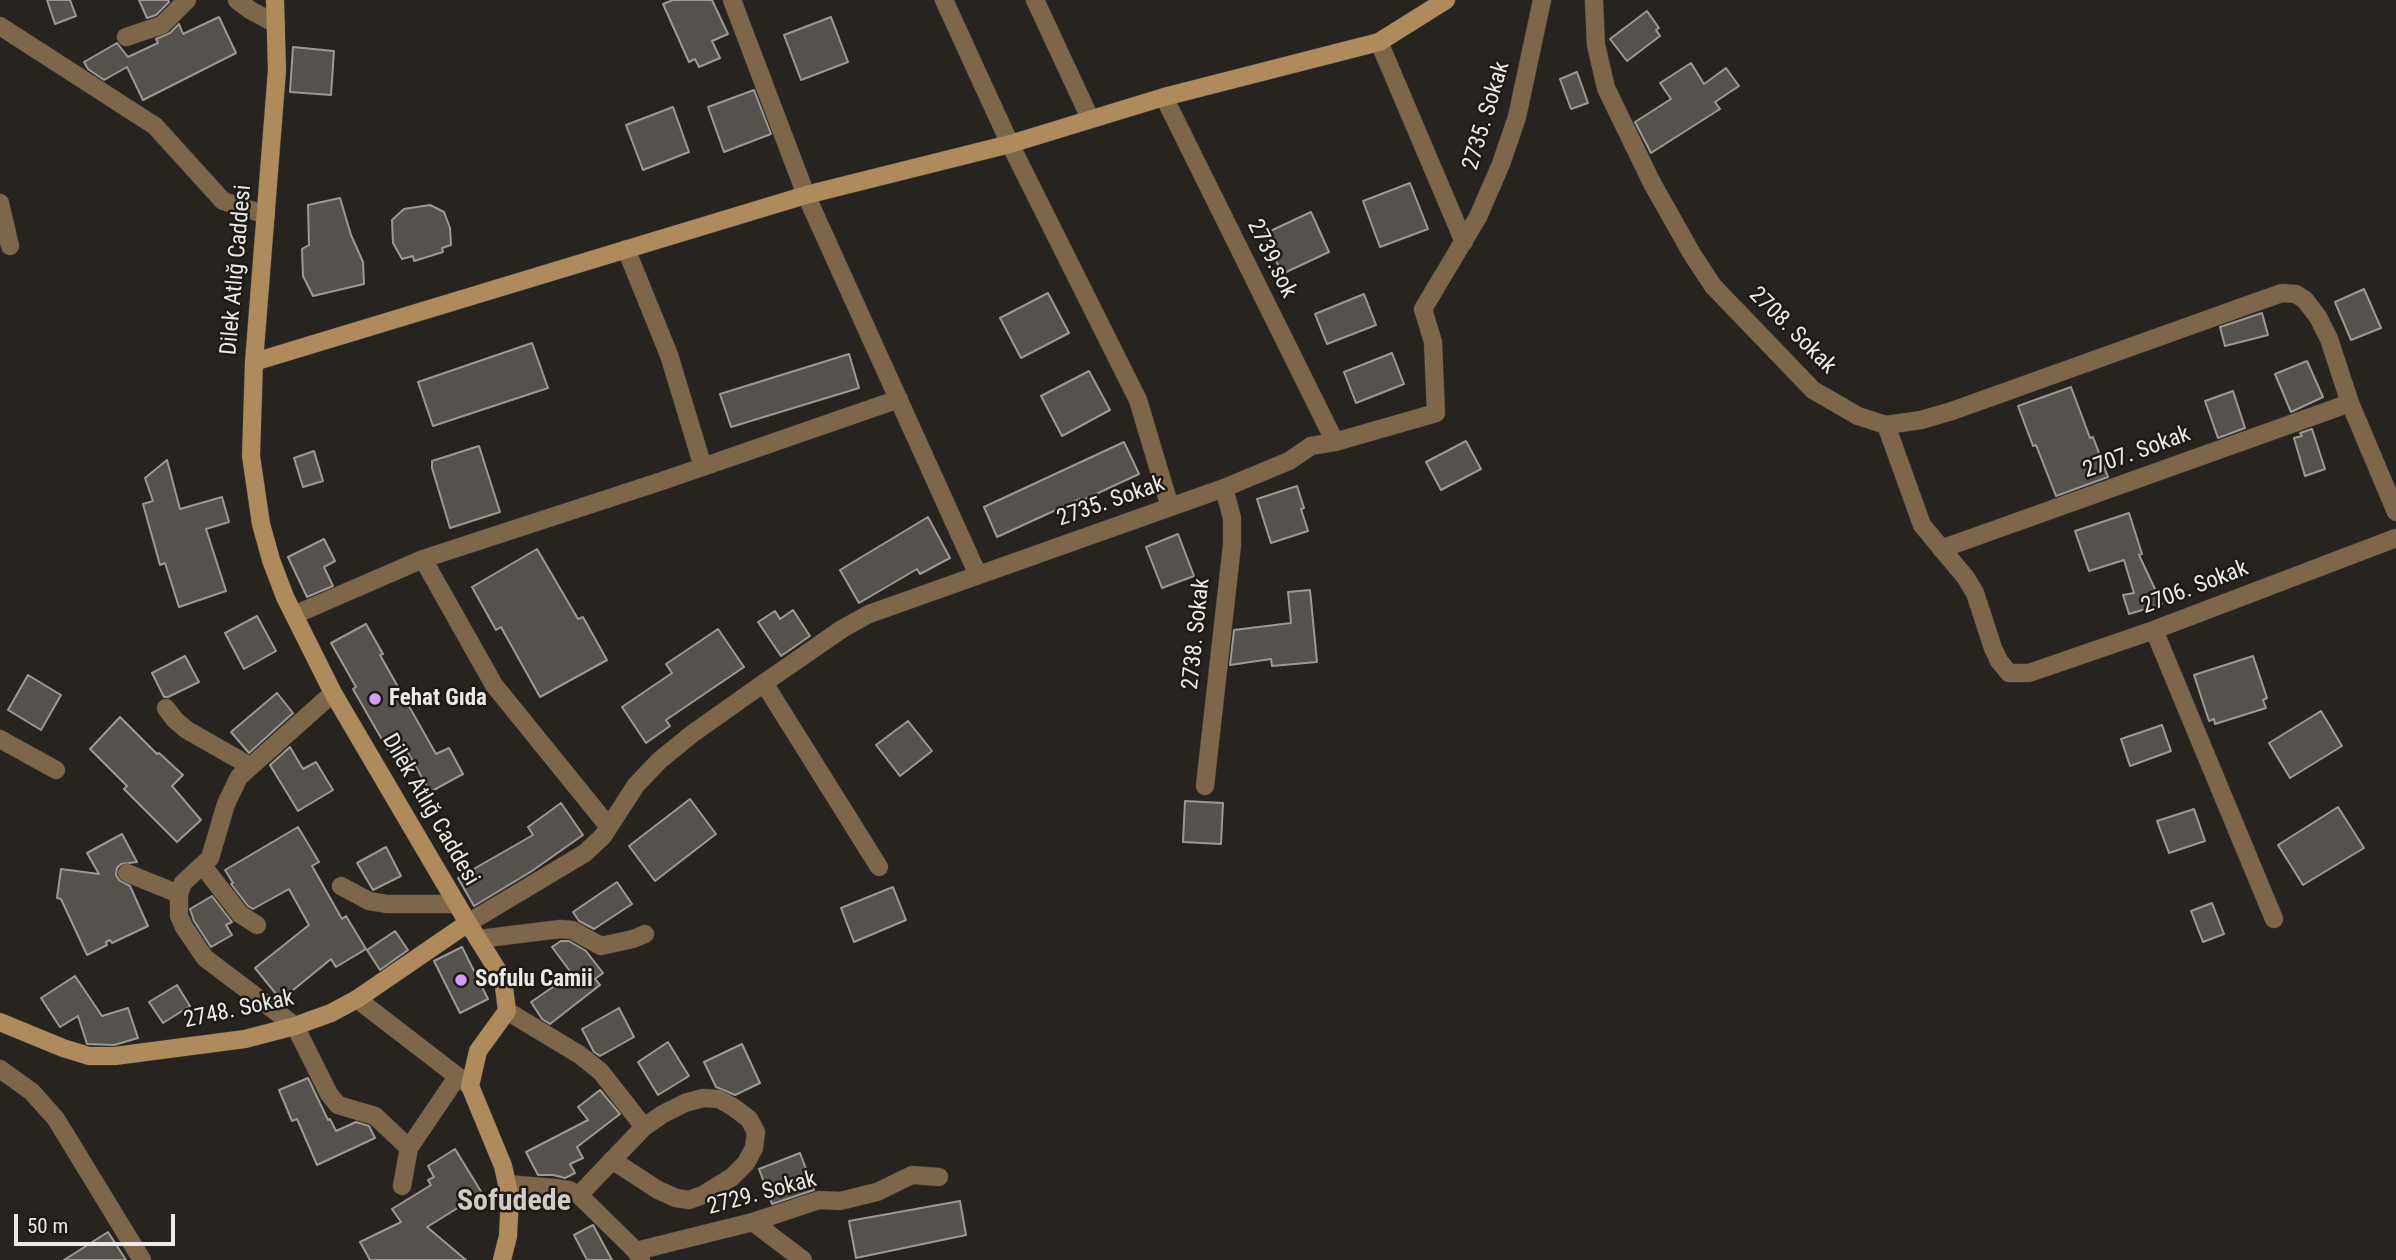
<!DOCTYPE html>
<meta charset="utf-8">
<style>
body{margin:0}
#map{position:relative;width:2396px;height:1260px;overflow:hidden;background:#27241f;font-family:"Roboto Condensed",sans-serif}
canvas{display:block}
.scale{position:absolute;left:14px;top:1214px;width:161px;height:32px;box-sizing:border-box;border:4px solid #eceae7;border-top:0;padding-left:9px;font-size:21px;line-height:24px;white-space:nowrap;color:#eceae7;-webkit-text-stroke:5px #1e1a16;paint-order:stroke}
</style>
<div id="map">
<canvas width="2396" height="1260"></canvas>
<div class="scale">50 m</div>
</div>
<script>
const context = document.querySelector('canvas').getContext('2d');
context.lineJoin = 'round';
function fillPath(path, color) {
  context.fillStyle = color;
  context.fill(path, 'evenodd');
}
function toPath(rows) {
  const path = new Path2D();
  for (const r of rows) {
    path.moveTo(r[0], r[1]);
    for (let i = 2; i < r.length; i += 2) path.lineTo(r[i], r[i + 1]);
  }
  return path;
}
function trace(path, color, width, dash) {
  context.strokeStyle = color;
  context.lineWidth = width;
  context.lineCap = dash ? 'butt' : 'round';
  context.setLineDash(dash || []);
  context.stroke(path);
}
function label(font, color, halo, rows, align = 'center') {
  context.font = font + ' "Roboto Condensed",sans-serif';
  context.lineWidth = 5;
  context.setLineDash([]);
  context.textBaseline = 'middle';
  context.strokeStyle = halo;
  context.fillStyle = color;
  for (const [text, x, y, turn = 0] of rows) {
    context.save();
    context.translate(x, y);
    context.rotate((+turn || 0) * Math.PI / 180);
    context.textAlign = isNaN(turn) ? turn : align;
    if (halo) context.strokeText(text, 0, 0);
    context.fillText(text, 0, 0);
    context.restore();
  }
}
const building = toPath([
 [47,0,70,0,76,16,55,24,47,0],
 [139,0,168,0,169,2,156,15,147,18,139,0],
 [673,0,712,0,728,34,712,41,720,58,699,67,695,59,689,62,663,4,673,0],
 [1647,11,1659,28,1656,30,1660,36,1627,61,1610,39,1647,11],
 [219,17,236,53,143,100,127,67,104,80,88,69,84,62,117,43,128,57,158,43,156,39,170,33,179,24,183,34,219,17],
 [831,17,848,62,801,80,784,35,831,17],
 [293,47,334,51,331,95,290,92,293,47],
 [1691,63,1704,84,1726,68,1739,86,1715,102,1720,109,1651,153,1635,122,1671,99,1660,83,1691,63],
 [1577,72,1588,103,1571,109,1560,79,1577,72],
 [754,90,771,134,724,152,708,107,754,90],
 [673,107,689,152,643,170,626,125,673,107],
 [1410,183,1428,229,1380,247,1363,201,1410,183],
 [340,198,351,235,363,262,364,284,313,296,303,276,302,249,309,245,308,205,340,198],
 [430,205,444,212,450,228,451,245,442,248,443,252,414,261,413,256,402,259,393,243,392,220,404,209,430,205],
 [1311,212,1329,252,1282,274,1264,234,1311,212],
 [2364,289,2381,328,2351,340,2335,302,2364,289],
 [1048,293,1069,333,1021,358,1000,318,1048,293],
 [1364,294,1376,325,1327,344,1315,314,1364,294],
 [2262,313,2268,335,2225,346,2220,327,2262,313],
 [532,343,548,388,433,426,418,382,532,343],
 [1392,353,1404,384,1356,403,1344,372,1392,353],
 [849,354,859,388,731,427,720,394,849,354],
 [2307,361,2323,397,2291,412,2275,374,2307,361],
 [1089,371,1110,410,1062,436,1041,396,1089,371],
 [2071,387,2090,438,2093,437,2108,477,2056,496,2036,445,2033,446,2018,406,2071,387],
 [2233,391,2245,428,2218,438,2205,401,2233,391],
 [2312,429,2325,469,2305,476,2294,438,2302,436,2300,433,2312,429],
 [1466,441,1481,469,1441,490,1426,462,1466,441],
 [1124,442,1139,474,1081,501,1080,499,997,537,984,507,1124,442],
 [479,446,500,512,450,528,432,468,432,461,479,446],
 [314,451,323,481,303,487,294,458,314,451],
 [167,460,180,509,222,497,229,522,206,529,226,591,179,607,165,563,160,565,143,504,153,501,145,478,167,460],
 [1297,486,1304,508,1301,509,1308,531,1271,543,1257,499,1297,486],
 [2129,513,2142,554,2139,555,2162,604,2129,614,2123,595,2134,593,2124,560,2089,571,2075,531,2129,513],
 [928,517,950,558,920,574,917,569,859,603,840,570,928,517],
 [1178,534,1194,576,1162,588,1146,547,1178,534],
 [324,539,335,561,324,567,333,586,307,597,288,557,324,539],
 [537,549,578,619,583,617,607,660,540,697,501,627,496,630,472,587,537,549],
 [1310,590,1317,662,1272,666,1271,659,1230,665,1234,630,1291,623,1288,592,1310,590],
 [793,610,810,636,781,656,758,622,775,611,780,619,793,610],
 [257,616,276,651,244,669,225,633,257,616],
 [366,624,383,654,380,655,436,754,449,748,463,774,430,792,402,742,388,750,353,689,356,687,331,643,366,624],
 [718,629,744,667,666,720,670,726,646,743,622,707,672,673,666,664,718,629],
 [185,656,199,682,168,697,164,697,152,673,185,656],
 [2253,656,2267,698,2263,700,2266,708,2215,724,2214,719,2209,721,2194,675,2253,656],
 [28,675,61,695,41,730,8,710,28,675],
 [277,693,293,713,249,753,231,732,277,693],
 [2321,711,2342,746,2290,778,2269,743,2321,711],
 [120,717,157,754,159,753,183,775,172,786,201,820,177,842,124,789,127,786,90,749,120,717],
 [908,721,932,751,900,776,876,745,908,721],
 [2162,725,2171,751,2130,766,2121,739,2162,725],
 [290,747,303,769,316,762,333,790,298,811,270,765,290,747],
 [690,799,716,834,655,881,629,846,690,799],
 [1185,801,1223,803,1221,844,1183,842,1185,801],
 [561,803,583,835,532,871,474,906,458,878,533,835,528,827,561,803],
 [2338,807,2364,848,2303,885,2278,845,2338,807],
 [2194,809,2205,841,2169,853,2157,821,2194,809],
 [298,827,319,862,312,866,342,919,346,916,366,949,336,967,331,959,281,1000,255,968,309,925,289,889,253,909,248,906,231,884,233,883,225,870,298,827],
 [122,834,137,862,121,864,117,868,116,875,119,880,130,886,148,926,112,943,110,940,106,942,107,945,87,955,61,899,57,898,61,869,99,874,87,853,122,834],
 [386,847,401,876,373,890,357,863,386,847],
 [617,882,632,904,594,929,579,921,573,912,617,882],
 [893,887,906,920,854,942,841,908,893,887],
 [212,896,232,922,226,925,232,935,211,947,194,921,190,909,212,896],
 [2212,903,2224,934,2203,942,2191,911,2212,903],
 [395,931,408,950,380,970,367,950,395,931],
 [561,941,569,941,586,951,603,973,595,979,600,985,550,1024,542,1019,531,1002,572,974,552,947,561,941],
 [462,947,488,999,460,1013,434,961,462,947],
 [75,976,102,1016,128,1008,138,1038,114,1045,87,1044,78,1016,60,1027,41,998,75,976],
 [177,985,190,1006,163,1023,149,1002,177,985],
 [619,1008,634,1037,600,1056,594,1052,582,1029,619,1008],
 [668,1042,689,1076,658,1095,638,1062,668,1042],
 [742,1044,760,1083,735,1095,716,1087,704,1062,742,1044],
 [308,1078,328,1120,330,1119,336,1131,356,1122,369,1126,375,1138,317,1165,297,1119,292,1121,279,1090,308,1078],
 [600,1090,620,1114,577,1147,583,1158,570,1164,575,1173,565,1178,553,1175,538,1175,526,1152,588,1120,578,1107,600,1090],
 [455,1149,482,1193,427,1227,466,1260,370,1260,360,1242,401,1222,392,1209,431,1185,428,1180,434,1177,428,1166,455,1149],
 [800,1153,814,1190,772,1204,759,1169,800,1153],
 [960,1201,966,1235,856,1258,849,1221,960,1201],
 [593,1225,606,1249,612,1260,587,1260,574,1235,593,1225],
 [108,1232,126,1260,64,1260,108,1232]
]);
const street = toPath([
 [237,0,250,10,276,24],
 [732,0,806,195,978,575],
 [944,0,1010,144,1138,400,1170,507],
 [1035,0,1090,118],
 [1594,0,1596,45,1606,88,1652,183,1692,254,1713,286,1813,390,1858,416,1886,425,1921,420,1952,411,2259,301,2282,293,2296,294,2305,300,2318,317,2329,339,2350,403,2396,512],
 [0,26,155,126,223,201,266,215],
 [126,37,162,25,187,0],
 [1379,42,1464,242],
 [1164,97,1335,442],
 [0,203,10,246],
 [626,249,669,355,703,467],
 [1886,425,1922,525,1966,578,1975,593,1993,648,1999,661,2009,673,2029,673,2154,630,2396,538],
 [1941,549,2350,403],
 [423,559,494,685,609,827],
 [294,615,423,559,662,481,899,399],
 [2154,630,2274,919],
 [764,683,879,867],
 [333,693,239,777,226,804,210,858,183,883,179,894,179,916,184,927,205,958,295,1026,329,1094,338,1105,375,1116,409,1148],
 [166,708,175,720,187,730,250,766],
 [0,739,56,770],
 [1205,786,1232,545,1232,518,1224,488],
 [203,866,240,914,257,925],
 [127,873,179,894],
 [341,886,369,901,387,904,457,904],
 [468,923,585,853,603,836,636,785,660,760,692,734,764,683,842,629,869,614,1224,488,1289,461,1311,446,1335,442,1436,413,1433,342,1423,309,1478,217,1501,164,1517,117,1542,0],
 [479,939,560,929,572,930,601,946,633,939,645,934],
 [357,999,470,1086],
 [507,1011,580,1055,601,1072,644,1127,663,1114,685,1103,703,1098,719,1099,733,1107,749,1119,756,1132,754,1148,746,1163,732,1177,703,1195,689,1200,676,1198,658,1190,612,1160],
 [0,1069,32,1092,56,1119,142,1260],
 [507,1184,555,1188,569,1190,579,1195,636,1251,641,1260],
 [402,1186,409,1148,457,1077],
 [579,1195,644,1127],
 [753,1222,803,1260],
 [636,1251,753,1222,819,1200,840,1201,877,1192,912,1175,939,1177]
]);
const secondary = toPath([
 [275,0,277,70,254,362,251,456,261,524,271,560,285,597,333,693,468,923,503,979,507,1011,478,1051,470,1086,503,1166,510,1197,508,1236,502,1260],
 [254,362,806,195,1010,144,1164,97,1379,42,1446,0],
 [0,1022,63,1048,89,1056,115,1056,245,1039,295,1026,331,1013,357,999,468,923]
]);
const markers = [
 [375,699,7,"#d29dfd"],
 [461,980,7,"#d29dfd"]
];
const streetNames = [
 ["2735. Sokak",1487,116,-73],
 ["2739.sok",1271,259,64],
 ["Dilek Atlığ Caddesi",237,270,-85],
 ["2708. Sokak",1792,331,45],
 ["2707. Sokak",2137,453,-20],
 ["2735. Sokak",1111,502,-19],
 ["2706. Sokak",2195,588,-21],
 ["2738. Sokak",1197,634,-84],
 ["Dilek Atlığ Caddesi",430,810,60],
 ["2748. Sokak",239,1010,-12],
 ["2729. Sokak",762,1194,-15]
];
const poiNames = [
 ["Fehat Gıda",389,699],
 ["Sofulu Camii",475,980]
];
const districtNames = [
 ["Sofudede",514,1202]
];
fillPath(building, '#55514c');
trace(building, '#9d9893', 2);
trace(street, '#43403b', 19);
trace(secondary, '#43403b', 19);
trace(street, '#7d664a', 18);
trace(secondary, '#af8a5d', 18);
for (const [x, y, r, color] of markers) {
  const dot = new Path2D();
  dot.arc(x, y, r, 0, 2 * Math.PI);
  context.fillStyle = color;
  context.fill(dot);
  trace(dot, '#1e1a16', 2.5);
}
label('23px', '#eceae7', '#1e1a16', streetNames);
label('bold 23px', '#eceae7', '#1e1a16', poiNames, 'left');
label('bold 30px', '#d1ccc6', '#1e1a16', districtNames);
</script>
